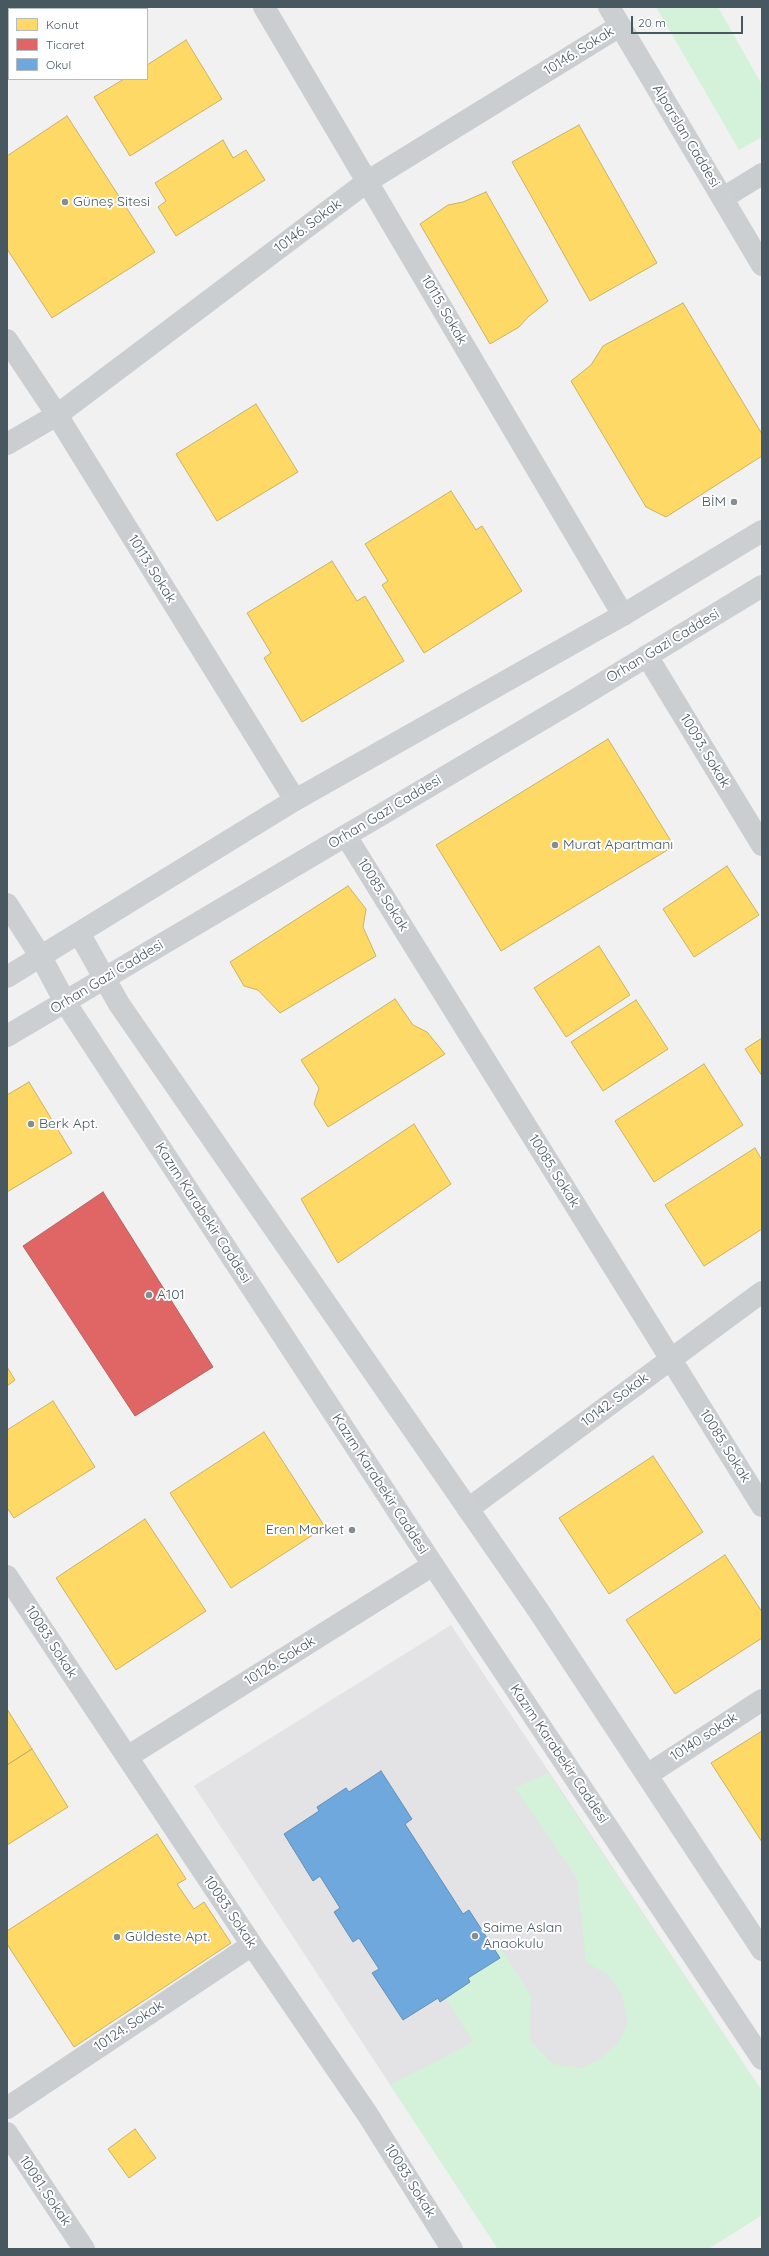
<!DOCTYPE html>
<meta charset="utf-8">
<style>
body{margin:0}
#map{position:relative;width:769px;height:2256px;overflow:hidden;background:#f2f1f1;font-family:Quicksand,sans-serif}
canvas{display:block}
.frame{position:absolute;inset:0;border:8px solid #475860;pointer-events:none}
.legend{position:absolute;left:8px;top:8px;width:140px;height:72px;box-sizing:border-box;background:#fff;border:1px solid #b5bcbf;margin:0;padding:5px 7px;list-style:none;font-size:12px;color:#475860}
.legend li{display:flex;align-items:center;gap:8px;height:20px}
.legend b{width:20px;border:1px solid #b5bcbf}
.scale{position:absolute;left:631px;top:16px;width:112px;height:18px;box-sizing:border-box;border:2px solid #475860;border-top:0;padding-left:5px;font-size:12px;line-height:14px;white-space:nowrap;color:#475860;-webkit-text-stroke:3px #fff;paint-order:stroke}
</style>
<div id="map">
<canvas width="769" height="2256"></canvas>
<div class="frame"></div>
<ul class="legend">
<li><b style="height:11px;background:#ffd966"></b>Konut</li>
<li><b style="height:11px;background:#e06666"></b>Ticaret</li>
<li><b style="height:11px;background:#6fa8dc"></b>Okul</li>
</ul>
<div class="scale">20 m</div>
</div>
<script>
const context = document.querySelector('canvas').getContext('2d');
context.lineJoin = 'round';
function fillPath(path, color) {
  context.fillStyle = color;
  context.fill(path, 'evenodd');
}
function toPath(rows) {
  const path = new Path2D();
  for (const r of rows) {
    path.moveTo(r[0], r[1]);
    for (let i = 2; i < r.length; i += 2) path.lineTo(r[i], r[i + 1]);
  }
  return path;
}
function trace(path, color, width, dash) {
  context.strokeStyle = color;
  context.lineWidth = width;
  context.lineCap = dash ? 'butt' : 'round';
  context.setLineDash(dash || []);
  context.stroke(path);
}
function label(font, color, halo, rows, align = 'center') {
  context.font = font + ' Quicksand,sans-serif';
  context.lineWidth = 4;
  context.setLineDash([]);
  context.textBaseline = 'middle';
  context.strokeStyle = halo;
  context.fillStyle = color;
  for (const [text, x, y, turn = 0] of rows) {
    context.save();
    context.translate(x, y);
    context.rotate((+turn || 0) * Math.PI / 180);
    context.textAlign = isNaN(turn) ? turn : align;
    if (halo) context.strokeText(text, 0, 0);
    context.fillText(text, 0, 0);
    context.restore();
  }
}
const education = toPath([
 [451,1625,762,2091,762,2215,708,2249,498,2249,194,1786]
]);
const green = toPath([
 [656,7,718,7,762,85,762,137,739,150],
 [548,1773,762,2091,762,2215,708,2249,498,2249,390,2085,473,2042,433,1978,495,1939,531,1996,530,2040,553,2064,581,2068,600,2059,619,2042,628,2021,621,1993,608,1975,586,1962,577,1878,515,1788]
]);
const homes = toPath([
 [186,40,222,99,130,156,94,97,124,79,147,79,147,65,186,40],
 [67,116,155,252,52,318,7,249,7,156,67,116],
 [579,125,657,263,590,301,512,162,579,125],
 [223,140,233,158,246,150,265,180,176,236,158,207,166,201,155,183,223,140],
 [486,192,548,301,528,317,519,327,490,344,420,224,448,205,463,202,486,192],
 [683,303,762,434,762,456,666,517,646,507,571,381,591,365,603,346,683,303],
 [256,404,298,472,217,521,176,454,256,404],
 [451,491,476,530,482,526,522,591,424,653,382,585,388,581,365,544,451,491],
 [332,561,357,601,365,596,404,661,302,722,264,658,271,653,247,613,332,561],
 [608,739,674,846,501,951,436,845,608,739],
 [727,866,759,915,694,957,663,909,727,866],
 [348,886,366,909,363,927,376,956,280,1013,258,990,244,986,230,962,348,886],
 [599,946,630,995,566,1037,534,988,599,946],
 [395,999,413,1025,427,1032,445,1054,328,1127,314,1104,319,1088,301,1060,395,999],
 [636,1000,668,1049,603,1091,571,1042,636,1000],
 [762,1038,762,1076,745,1049,762,1038],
 [704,1064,743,1125,654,1182,615,1121,704,1064],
 [29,1082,72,1153,7,1192,7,1095,29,1082],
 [414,1124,451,1184,338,1263,301,1199,414,1124],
 [755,1148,762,1160,762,1229,704,1266,665,1205,755,1148],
 [7,1367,15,1380,7,1386,7,1367],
 [53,1401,95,1467,14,1518,7,1508,7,1430,53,1401],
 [264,1432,325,1527,231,1588,170,1493,264,1432],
 [653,1456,703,1532,609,1594,559,1518,653,1456],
 [145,1519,206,1611,116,1670,56,1578,145,1519],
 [725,1555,762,1612,762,1638,675,1694,626,1620,725,1555],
 [7,1709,32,1749,7,1765,7,1709],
 [762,1731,762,1842,711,1763,762,1731],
 [32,1749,68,1807,7,1845,7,1765,32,1749],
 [157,1834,186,1879,177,1884,194,1909,204,1902,231,1943,74,2047,7,1944,7,1931,157,1834],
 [135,2129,156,2158,129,2178,108,2149,135,2129]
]);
const shops = toPath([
 [103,1192,213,1367,135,1416,23,1246,103,1192]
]);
const schools = toPath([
 [381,1771,412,1819,405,1824,463,1914,469,1910,500,1958,468,1978,470,1982,440,2002,438,1998,403,2020,372,1973,379,1969,359,1938,353,1942,334,1912,340,1908,320,1876,313,1881,284,1834,319,1811,317,1807,346,1788,349,1792,381,1771]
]);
const street = toPath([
 [264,7,623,615],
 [723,198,762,174],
 [7,340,57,415,295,800],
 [7,444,57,415,368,181,620,26],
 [647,656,762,845],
 [346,836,762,1506],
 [468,1509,762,1292],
 [7,1576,252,1945,368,2115,452,2249],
 [127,1757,433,1565],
 [647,1775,762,1700],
 [7,2108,252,1945],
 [7,2133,84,2249]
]);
const secondary = toPath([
 [609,7,762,265],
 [7,904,41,957,65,1002,433,1565,762,2059],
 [79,933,119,1004,538,1610,762,1950],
 [7,977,295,800,623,615,762,531],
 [7,1036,580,697,762,586]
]);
const markers = [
 [65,202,4,"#838e93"],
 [734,502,4,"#838e93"],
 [555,845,4,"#838e93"],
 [31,1124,4,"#838e93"],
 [149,1295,4,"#838e93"],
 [352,1530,4,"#838e93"],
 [475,1936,4,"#838e93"],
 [117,1937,4,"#838e93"]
];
const streetNames = [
 ["10146. Sokak",579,51,-32],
 ["Alparslan Caddesi",686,136,59],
 ["10146. Sokak",308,226,-37],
 ["10115. Sokak",444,310,60],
 ["10113. Sokak",152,569,58],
 ["Orhan Gazi Caddesi",663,646,-31],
 ["10093. Sokak",705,751,59],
 ["Orhan Gazi Caddesi",385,812,-31],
 ["10085. Sokak",383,895,58],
 ["Orhan Gazi Caddesi",107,977,-31],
 ["10085. Sokak",554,1171,58],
 ["Kazım Karabekir Caddesi",203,1213,57],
 ["10142. Sokak",615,1400,-37],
 ["10085. Sokak",725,1446,58],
 ["Kazım Karabekir Caddesi",380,1484,57],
 ["10083. Sokak",51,1642,57],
 ["10126. Sokak",280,1661,-32],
 ["10140 sokak",704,1737,-33],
 ["Kazım Karabekir Caddesi",559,1754,56],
 ["10083. Sokak",230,1912,56],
 ["10124. Sokak",129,2026,-34],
 ["10083. Sokak",410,2181,58],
 ["10081. Sokak",45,2191,56]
];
const poiNames = [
 ["Güneş Sitesi",73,202],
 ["BİM",726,502,"right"],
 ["Murat Apartmanı",563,845],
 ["Berk Apt.",39,1124],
 ["A101",157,1295],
 ["Eren Market",344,1530,"right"],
 ["Saime Aslan",483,1928],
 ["Anaokulu",483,1944],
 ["Güldeste Apt.",125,1937]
];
fillPath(education, '#e3e2e4');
fillPath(green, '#d4f2da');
fillPath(homes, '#ffd966');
trace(homes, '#c8b264', 1);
fillPath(shops, '#e06666');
trace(shops, '#b26264', 1);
fillPath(schools, '#6fa8dc');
trace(schools, '#6390b7', 1);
trace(street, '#caced1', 22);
trace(secondary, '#cbcfd2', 22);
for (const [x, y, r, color] of markers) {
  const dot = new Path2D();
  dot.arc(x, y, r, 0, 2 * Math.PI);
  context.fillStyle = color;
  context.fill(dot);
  trace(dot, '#fff', 1.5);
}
label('14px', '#475860', '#fff', streetNames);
label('14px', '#475860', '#fff', poiNames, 'left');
</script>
